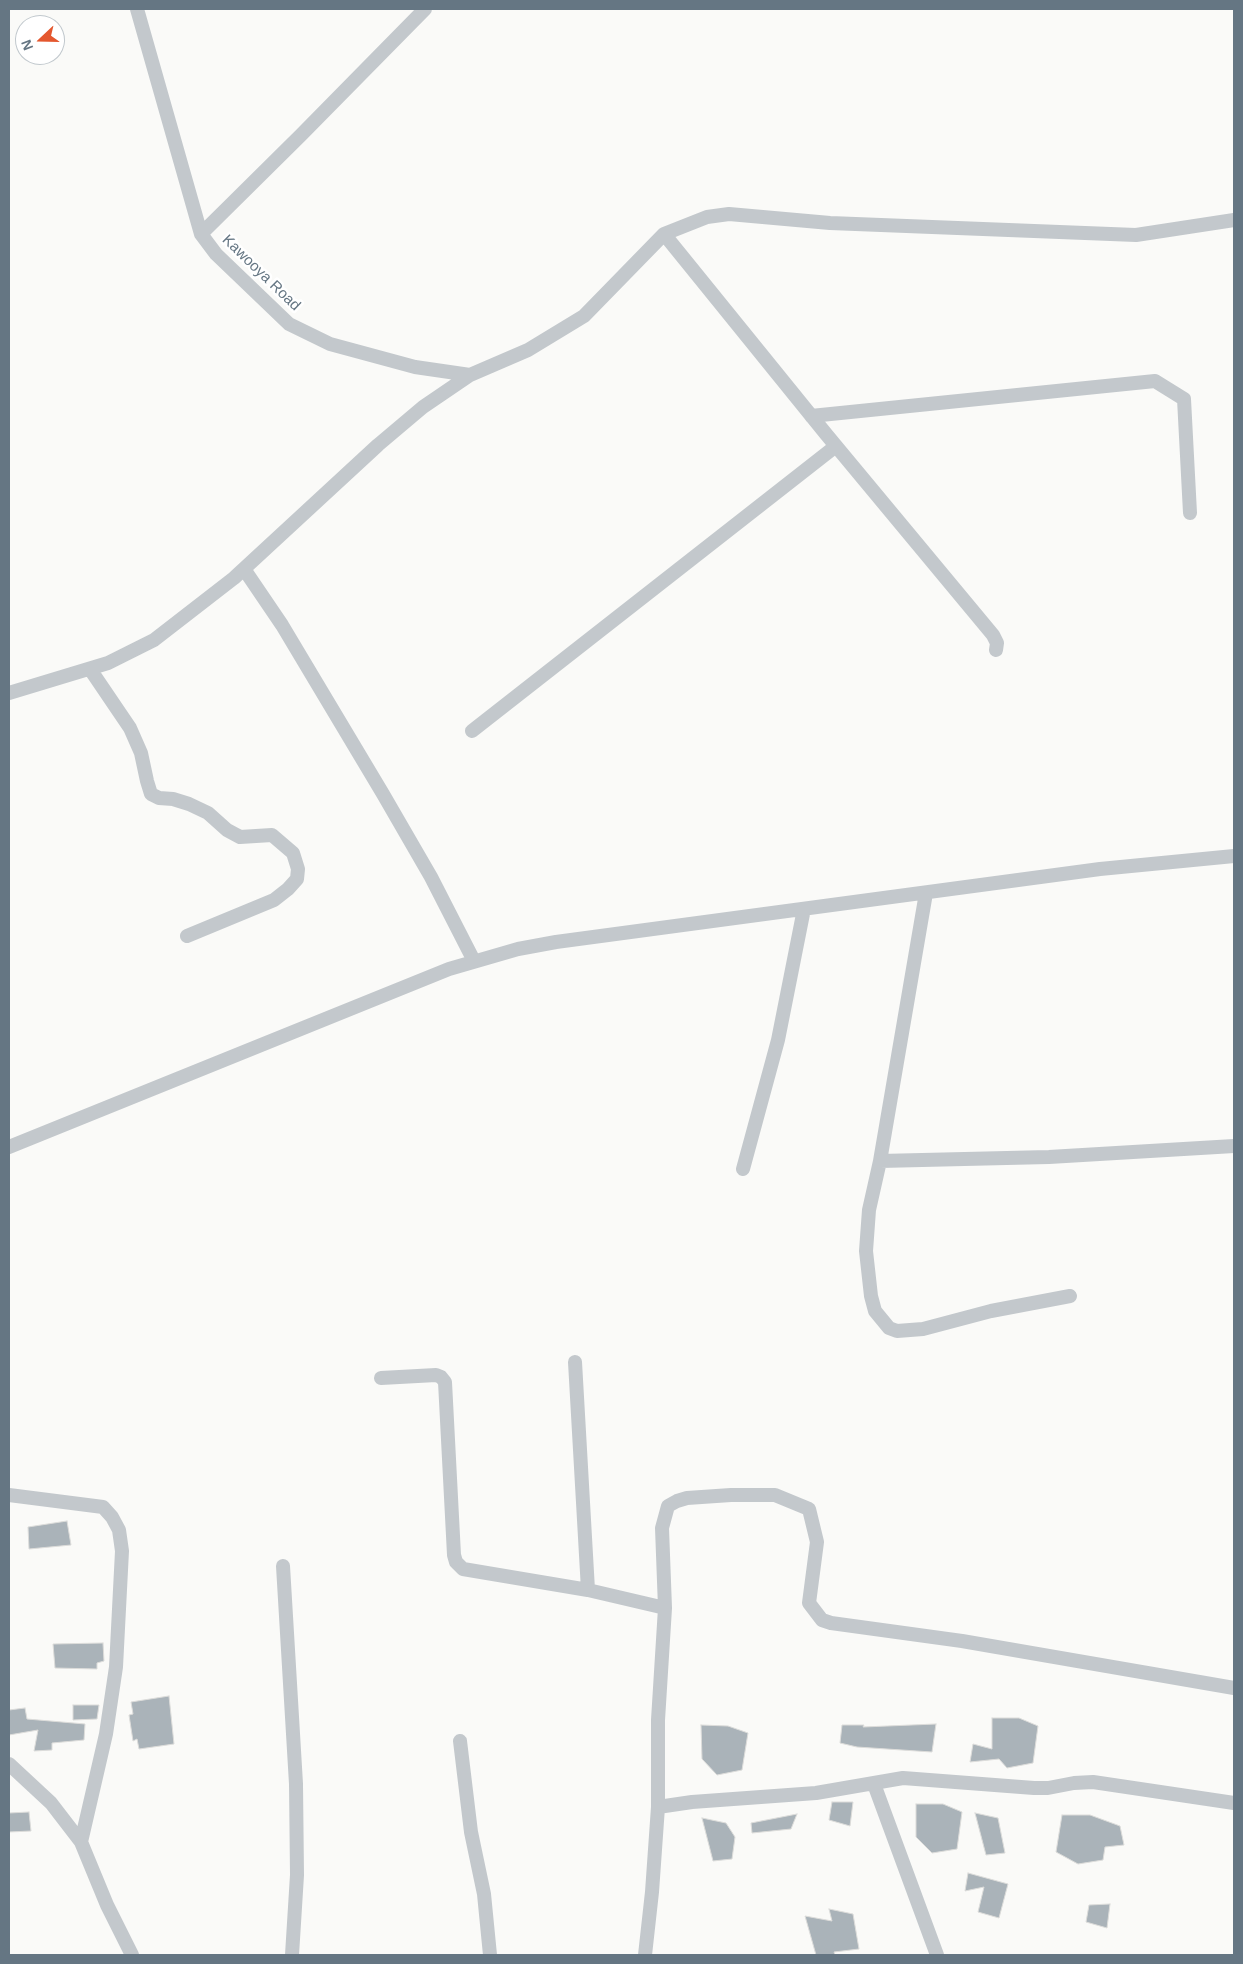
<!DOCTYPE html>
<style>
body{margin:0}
#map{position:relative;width:1243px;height:1964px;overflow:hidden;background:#fafaf8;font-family:Arial,sans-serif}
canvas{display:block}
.frame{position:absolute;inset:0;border:10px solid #657683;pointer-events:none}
.north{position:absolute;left:15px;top:15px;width:50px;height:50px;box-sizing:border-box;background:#fff;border:1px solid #c1c8cd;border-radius:50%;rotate:249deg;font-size:14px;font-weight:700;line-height:20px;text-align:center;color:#657683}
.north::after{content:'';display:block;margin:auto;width:18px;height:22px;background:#e4572e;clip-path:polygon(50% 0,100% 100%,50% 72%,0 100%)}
</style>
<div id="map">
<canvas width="1243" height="1964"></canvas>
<div class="frame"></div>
<div class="north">N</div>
</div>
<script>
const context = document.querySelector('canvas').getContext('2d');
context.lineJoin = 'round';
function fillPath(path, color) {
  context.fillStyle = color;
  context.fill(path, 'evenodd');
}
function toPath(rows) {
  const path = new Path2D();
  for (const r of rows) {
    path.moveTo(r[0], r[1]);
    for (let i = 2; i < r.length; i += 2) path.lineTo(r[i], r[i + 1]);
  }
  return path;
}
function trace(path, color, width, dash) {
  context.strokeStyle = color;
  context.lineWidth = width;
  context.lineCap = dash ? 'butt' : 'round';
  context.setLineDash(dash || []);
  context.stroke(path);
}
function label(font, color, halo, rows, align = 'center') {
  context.font = font + ' Arial,sans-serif';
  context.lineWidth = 5;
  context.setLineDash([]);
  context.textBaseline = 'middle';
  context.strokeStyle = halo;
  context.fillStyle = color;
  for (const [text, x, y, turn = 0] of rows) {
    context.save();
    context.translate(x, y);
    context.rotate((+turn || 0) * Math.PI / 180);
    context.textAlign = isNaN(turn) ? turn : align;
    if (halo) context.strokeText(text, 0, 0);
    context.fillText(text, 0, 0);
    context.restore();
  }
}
const building = toPath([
 [67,1521,71,1545,29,1549,28,1527,67,1521],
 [103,1643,104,1661,97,1663,97,1669,55,1668,53,1644,103,1643],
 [169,1696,174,1744,139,1749,137,1739,133,1741,129,1715,133,1714,131,1702,169,1696],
 [73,1705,99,1705,97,1719,73,1720,73,1705],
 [25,1708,27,1719,85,1724,84,1740,52,1743,52,1750,34,1751,38,1730,9,1735,9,1710,25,1708],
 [992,1718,1019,1718,1038,1726,1033,1763,1007,1768,999,1759,970,1762,973,1744,992,1749,992,1718],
 [936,1724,932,1752,857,1747,840,1743,842,1725,864,1725,863,1727,936,1724],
 [701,1725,728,1726,748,1733,742,1770,717,1775,702,1759,701,1725],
 [832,1802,853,1802,850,1826,829,1820,832,1802],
 [916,1804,943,1804,962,1812,957,1849,932,1853,916,1837,916,1804],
 [29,1812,31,1831,9,1832,9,1813,29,1812],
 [975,1813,998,1818,1005,1853,986,1855,975,1813],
 [797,1814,791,1829,752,1833,751,1823,797,1814],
 [1062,1815,1090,1815,1120,1826,1124,1845,1105,1847,1103,1860,1078,1864,1056,1852,1062,1815],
 [702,1818,726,1823,735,1837,732,1859,713,1861,702,1818],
 [968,1873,1008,1884,999,1918,978,1912,984,1887,965,1891,968,1873],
 [1110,1904,1107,1928,1086,1922,1089,1905,1110,1904],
 [829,1909,853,1914,859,1949,834,1952,835,1955,816,1955,805,1916,832,1921,829,1909]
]);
const minor = toPath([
 [137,9,201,234,216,254,289,324,330,344,415,367,470,375],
 [201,234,301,135,425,9],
 [664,234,826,434,993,635,997,643,996,650],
 [811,416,1155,381,1184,399,1190,513],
 [244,569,282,625,383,794,431,877,474,961],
 [90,669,130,728,141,753,147,781,151,794,159,798,173,799,189,804,208,813,227,830,240,837,272,835,293,853,298,869,297,879,288,889,274,900,187,936],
 [9,693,108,663,154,640,234,578,378,445,423,407,470,375,528,350,584,316,664,234,707,217,729,214,830,223,1136,235,1234,220],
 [472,731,836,446],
 [926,893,880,1161,1049,1157,1234,1146],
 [9,1147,449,969,518,949,556,942,1100,869,1234,856],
 [880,1161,869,1210,866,1251,871,1296,875,1311,889,1328,897,1331,923,1329,991,1311,1070,1296],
 [743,1169,778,1040,804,909],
 [575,1362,588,1590],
 [381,1378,436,1375,441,1377,445,1382,454,1555,456,1562,463,1569,588,1590,665,1608],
 [9,1495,103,1507,112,1517,119,1530,122,1551,116,1667,106,1734,81,1842],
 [283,1566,296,1784,297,1875,292,1955],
 [460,1741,471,1832,484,1894,490,1955],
 [9,1764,51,1803,81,1842,107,1905,132,1955],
 [874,1784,937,1955],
 [658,1807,692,1802,816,1793,903,1778,1034,1788,1048,1788,1074,1783,1093,1782,1234,1803],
 [645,1955,652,1892,658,1807,658,1720,665,1608,662,1528,668,1506,677,1501,687,1498,731,1495,775,1495,809,1509,817,1542,809,1603,822,1620,831,1623,962,1641,1234,1688]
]);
const streetNames = [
 ["Kawooya Road",261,273,44]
];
fillPath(building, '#aab3b9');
trace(building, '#dcdcda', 1);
trace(minor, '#c3c8cc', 14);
label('15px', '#657683', '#fff', streetNames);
</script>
